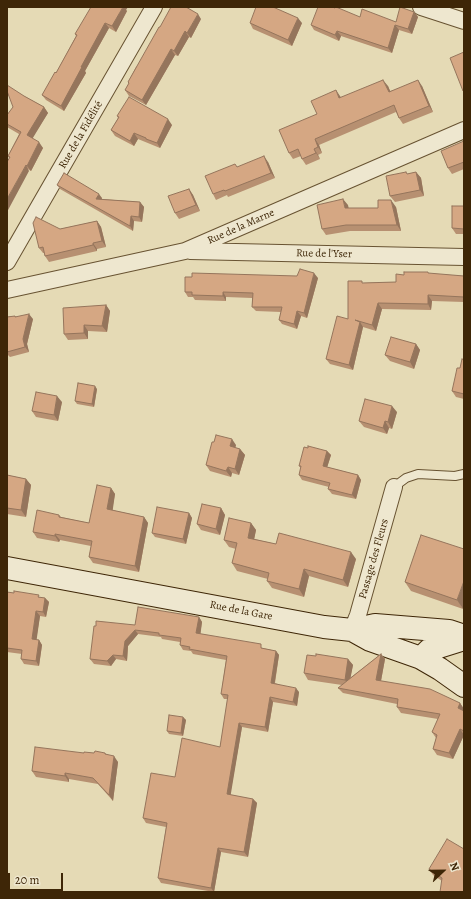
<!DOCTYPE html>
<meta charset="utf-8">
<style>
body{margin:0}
#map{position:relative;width:471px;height:899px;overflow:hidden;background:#e5dab5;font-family:Alegreya,serif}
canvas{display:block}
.frame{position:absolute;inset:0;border:8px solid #3e2607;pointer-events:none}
.north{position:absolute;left:423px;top:851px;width:40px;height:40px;-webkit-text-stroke:3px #eee7cf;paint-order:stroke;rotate:68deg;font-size:11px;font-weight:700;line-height:16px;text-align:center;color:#3e2607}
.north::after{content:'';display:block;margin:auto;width:14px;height:18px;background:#3e2607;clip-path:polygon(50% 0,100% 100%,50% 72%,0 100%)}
.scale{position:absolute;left:8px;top:873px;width:55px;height:18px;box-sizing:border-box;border:2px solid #3e2607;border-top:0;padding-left:5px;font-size:12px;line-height:14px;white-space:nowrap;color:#3e2607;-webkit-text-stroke:3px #eee7cf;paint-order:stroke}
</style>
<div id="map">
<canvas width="471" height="899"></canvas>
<div class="frame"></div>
<div class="north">N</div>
<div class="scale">20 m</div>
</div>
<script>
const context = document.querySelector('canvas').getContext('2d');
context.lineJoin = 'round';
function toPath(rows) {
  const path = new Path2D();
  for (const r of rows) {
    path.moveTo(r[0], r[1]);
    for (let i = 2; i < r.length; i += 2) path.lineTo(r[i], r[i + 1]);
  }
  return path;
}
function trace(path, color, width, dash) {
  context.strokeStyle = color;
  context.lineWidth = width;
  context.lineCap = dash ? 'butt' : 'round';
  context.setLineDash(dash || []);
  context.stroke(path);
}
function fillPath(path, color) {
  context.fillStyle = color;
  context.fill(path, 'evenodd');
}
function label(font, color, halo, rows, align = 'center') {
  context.font = font + ' Alegreya,serif';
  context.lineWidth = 3;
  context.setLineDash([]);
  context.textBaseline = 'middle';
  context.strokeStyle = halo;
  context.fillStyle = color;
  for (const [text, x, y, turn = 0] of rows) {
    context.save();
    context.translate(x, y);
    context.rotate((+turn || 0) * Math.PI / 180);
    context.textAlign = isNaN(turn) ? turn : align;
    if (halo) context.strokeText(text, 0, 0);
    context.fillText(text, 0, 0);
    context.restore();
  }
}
const lane = toPath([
 [394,487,406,478,418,474,455,476,464,474]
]);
const street = toPath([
 [421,7,464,21],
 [190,251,464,257],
 [7,262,154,7],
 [7,290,185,251,464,130],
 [352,630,358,615,394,487]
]);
const secondary = toPath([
 [7,568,324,627,352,630,370,640,421,658,440,669,464,686],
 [352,630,375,625,449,631,464,636],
 [421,658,429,650,464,639]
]);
const wall = toPath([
 [126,10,127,11,116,32,109,28,85,71,86,73,64,111,46,100,42,95,56,73,76,36,75,34],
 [414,12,418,17,412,34,399,30,392,53,341,36,339,41,314,30,311,25,360,17,396,22],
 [201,19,191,38,189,37,178,56,175,55,146,105,129,96,125,90,129,83,128,82,136,67],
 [250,23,302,23,292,46,253,29],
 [388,86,390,91,422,86,433,112,403,124,399,118,396,112,319,145,322,153,318,155,320,159,306,165,302,159,301,156,293,159,289,153,317,114,340,96,341,98],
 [24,96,44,107,48,113,32,138,43,148,31,171,9,158,8,156,19,134,7,127,7,115],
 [117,116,172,125,160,148,138,139,134,146,115,136,111,130,118,118],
 [464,141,464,169,452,174,448,168],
 [268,162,275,178,228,197,227,195,216,200,213,194,238,167],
 [416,172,421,178,424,196,395,202,390,196,408,174],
 [57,185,102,198,102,199,140,202,144,207,142,222,134,221,133,231,60,189],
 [189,189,193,195,200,211,179,219,175,213],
 [348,205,348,208,378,208,396,207,401,231,350,231,326,235,322,229],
 [464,206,464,234,456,234,452,228],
 [97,221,101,227,106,247,97,249,97,251,49,262,45,256,45,253,43,253,39,248,60,229],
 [429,274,464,276,464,302,432,301,431,310,382,309,376,331,363,327,353,370,330,364,326,359,348,319,363,283,396,282,404,275],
 [318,278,307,318,301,316,297,329,282,324,279,320,281,312,256,311,252,307,252,298,226,297,226,301,195,300,193,297,188,297,185,292],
 [106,305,110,311,107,332,88,331,88,339,68,340,64,334],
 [15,316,16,317,33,319,27,344,29,352,10,357,7,354,7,317],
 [416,344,420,350,414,369,390,361,385,355],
 [464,360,464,399,456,397,452,391,460,368],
 [97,389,94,407,77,404,75,401],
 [62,402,58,421,36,417,32,411],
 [397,412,392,429,389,428,387,434,364,427,359,421],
 [214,442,236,445,235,448,240,449,245,455,239,475,232,473,231,477,210,471,206,465],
 [308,448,327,451,331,455,327,467,358,475,361,480,356,499,332,494,328,489,329,487,302,480,299,475,301,468,299,466],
 [7,475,26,479,31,485,26,517,7,514],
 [111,488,115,494,112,510,144,517,148,523,139,572,93,563,89,557,91,546,60,540,59,542,37,538,33,532,59,515,61,517,89,523],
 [221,508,225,515,220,535,201,530,197,524],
 [189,513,192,518,186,544,155,537,152,533],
 [251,523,256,530,254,539,276,544,356,559,348,587,309,576,304,597,272,588,267,581,268,579,237,571,232,563,236,549,229,547,224,540],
 [421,535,463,609,411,591,405,582],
 [7,592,45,598,49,602,46,617,40,616,36,640,39,640,42,645,39,666,24,664,21,659,22,654,7,652],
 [199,617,202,622,200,634,276,651,279,655,275,683,299,692,297,706,273,702,268,732,242,727,230,795,253,799,257,803,248,857,221,852,214,892,161,883,158,878,166,827,146,823,143,818,175,777,220,747,228,699,224,699,221,694,226,660,193,654,191,651,183,650,180,645,180,642,162,639,161,637,138,634,128,646,127,661,116,659,111,666,94,664,90,659,135,625],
 [381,654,385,659,381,681,460,703,464,709,463,710,464,711,464,735,453,759,437,755,433,749,436,738,432,732,438,719,401,713,397,707,397,704,343,693,338,688,342,685,308,680,304,673,348,659,353,665,350,678],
 [183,717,186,720,183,736,169,734,167,731],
 [84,753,105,753,106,754,118,762,113,801,98,784,69,779,69,782,36,777,32,771],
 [464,849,442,881,433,875,429,869]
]);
const shadedWall = toPath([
 [123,7,128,7,126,10,127,11,116,32,112,26],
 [414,12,418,17,412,34,408,29],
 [198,14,201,19,191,38,187,33],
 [298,18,302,23,292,46,288,40],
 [105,23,109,28,85,71,86,73,64,111,61,106,81,67],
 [395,25,399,30,392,53,388,48],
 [185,31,189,37,178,56,174,51],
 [337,31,341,36,339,41,335,35],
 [171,49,175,55,146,105,142,100],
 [383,80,388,86,393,98,389,92],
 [418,80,422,86,433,112,429,106],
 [336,90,340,96,343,104,339,98],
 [44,107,48,113,31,141,27,135],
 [168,119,172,125,160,148,157,143],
 [134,133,138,139,134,146,130,141],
 [315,139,319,145,322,153,318,147],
 [39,142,43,148,31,171,27,166],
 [314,149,318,155,320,159,316,153],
 [264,156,268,162,275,178,271,173],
 [26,165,29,171,7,212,7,199],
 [416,172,421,178,424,196,420,190],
 [189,189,193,195,200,211,196,205],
 [99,194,102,198,99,204,96,199],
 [343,199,348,205,350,214,345,208],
 [391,200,396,207,401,231,397,225],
 [140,202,144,207,142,222,139,217],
 [131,216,134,221,133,231,130,226],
 [97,221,101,227,106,247,102,241],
 [93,243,97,249,97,251,93,245],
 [314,273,318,278,307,318,304,313],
 [223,292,226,297,226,301,223,296],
 [428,295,432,301,431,310,428,304],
 [378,303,382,309,376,331,372,325],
 [106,305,110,311,107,332,102,326],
 [297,311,301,316,297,329,294,324],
 [29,314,33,319,27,344,29,352,25,347,23,339],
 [360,322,363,327,353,370,349,365],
 [84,325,88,331,88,339,84,333],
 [416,344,420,350,414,369,410,362],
 [95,386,97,389,94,407,92,404],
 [57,396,62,402,58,421,54,415],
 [392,406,397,412,392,429,388,422],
 [385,421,389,428,387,434,383,428],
 [232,439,236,445,234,452,230,446],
 [240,449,245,455,239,475,235,469],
 [327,451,331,455,326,471,323,466],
 [228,467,232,473,231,477,226,471],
 [358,475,361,480,356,499,352,495],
 [26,479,31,485,26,517,21,510],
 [111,488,115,494,112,515,107,509],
 [221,508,225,515,220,535,216,529],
 [189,513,192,518,186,544,183,539],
 [144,517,148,523,139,572,135,566],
 [251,523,256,530,253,545,248,538],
 [55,534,60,540,59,542,55,536],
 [351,552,356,559,348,587,343,580],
 [304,569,309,576,304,597,299,589],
 [464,581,464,607,463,609,457,600],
 [45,598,49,602,46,617,43,612],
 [36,611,40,616,36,644,32,639],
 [199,617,202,622,200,638,196,633],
 [135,630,138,634,128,646,127,661,123,656,125,641],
 [39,640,42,645,39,666,36,661],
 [276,651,279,655,274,687,271,683],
 [381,654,385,659,380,686,376,680],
 [113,655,116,659,111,666,107,661],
 [348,659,353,665,349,686,345,680],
 [296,688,299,692,297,706,293,702],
 [270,697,273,702,268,732,265,727],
 [460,703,464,709,462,713,458,708],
 [183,717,186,720,183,736,181,733],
 [239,723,242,727,230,799,227,794],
 [460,729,464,735,453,759,449,753],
 [114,756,118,762,113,801,109,795],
 [65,773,69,779,69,782,65,776],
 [253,799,257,803,248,857,244,852],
 [218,848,221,852,214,892,211,888]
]);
const building = toPath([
 [91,7,123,7,112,26,105,23,81,67,82,67,61,106,42,95,55,72,56,73,77,35,75,34,91,7],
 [171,7,186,7,198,14,187,33,185,31,174,51,171,49,142,100,125,90,129,83,128,82,159,27,160,27,171,7],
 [256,7,273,7,298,18,288,40,250,23,256,7],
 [318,7,332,7,335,8,336,7,360,17,362,9,396,22,400,7,414,12,408,29,395,25,388,48,337,31,335,35,311,25,318,7],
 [464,52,464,90,463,91,450,58,464,52],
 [383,80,389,92,418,80,429,106,399,118,394,105,315,139,318,147,314,149,316,153,302,159,298,149,289,153,279,130,317,114,311,101,336,90,339,98,383,80],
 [7,85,24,96,44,107,27,135,39,142,27,166,26,165,7,199,7,162,10,157,8,156,21,132,7,124,7,115,13,107,7,91,7,85],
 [129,97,168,119,157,143,146,139,146,138,134,133,130,141,111,130,119,117,117,116,129,97],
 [464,141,464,162,448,168,441,151,464,141],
 [264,156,271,173,225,191,224,190,213,194,205,176,235,164,237,167,264,156],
 [406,172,407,174,416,172,420,190,390,196,386,176,406,172],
 [64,173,99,194,96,199,140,202,139,217,131,216,130,226,57,185,64,173],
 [189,189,196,205,175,213,168,196,189,189],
 [343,199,345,208,378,208,378,200,391,200,397,225,346,225,322,229,317,205,343,199],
 [452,206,464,206,464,229,452,228,452,206],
 [36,217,60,229,97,221,102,241,93,243,93,245,45,256,43,247,39,248,33,223,36,217],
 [300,269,314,273,304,313,297,311,294,324,279,320,282,307,252,307,253,293,223,292,223,296,192,295,192,292,185,292,185,277,192,277,192,273,297,276,300,269],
 [404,272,428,272,428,273,464,276,464,297,428,295,428,304,378,303,372,325,355,320,360,322,349,365,326,359,337,316,348,319,348,281,362,281,362,283,396,282,396,274,404,275,404,272],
 [106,305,102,326,84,325,84,333,64,334,63,308,106,305],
 [29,314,23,339,25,347,7,352,7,317,15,316,15,317,29,314],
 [391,337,416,344,410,362,385,355,391,337],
 [462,359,464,360,464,394,452,391,456,373,457,368,460,368,462,359],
 [78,383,95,386,92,404,75,401,78,383],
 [36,392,57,396,54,415,32,411,36,392],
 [365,399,392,406,388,422,385,421,383,428,359,421,365,399],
 [216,435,232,439,230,446,240,449,235,469,228,467,226,471,206,465,212,442,214,442,216,435],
 [308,446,327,451,323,466,358,475,352,495,328,489,330,483,299,475,301,466,299,466,304,447,308,448,308,446],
 [7,475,26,479,21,510,7,508,7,475],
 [97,485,111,488,107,509,144,517,135,566,89,557,92,541,55,534,55,536,33,532,37,510,59,515,59,517,89,523,97,485],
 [202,504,221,508,216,529,197,524,202,504],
 [157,507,189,513,183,539,152,533,157,507],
 [229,518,251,523,248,538,276,544,279,533,351,552,343,580,304,569,299,589,267,581,269,573,232,563,237,543,224,540,229,518],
 [421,535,464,549,464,581,457,600,405,582,421,535],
 [14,591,39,595,38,597,45,598,43,612,36,611,32,639,39,640,36,661,21,659,22,650,7,648,7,592,14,593,14,591],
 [138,607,199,617,196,633,261,644,261,648,276,651,271,683,296,688,293,702,270,697,265,727,239,723,227,794,253,799,244,852,218,848,211,888,158,878,167,823,143,818,151,773,175,777,182,738,220,747,228,695,221,694,227,656,189,649,190,647,180,645,181,638,159,635,159,633,135,630,125,641,123,656,113,655,107,661,90,659,94,626,96,626,96,621,135,625,138,607],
 [316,654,348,659,345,680,304,673,307,655,316,656,316,654],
 [381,654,376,680,430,689,460,703,458,708,464,711,464,731,460,729,449,753,433,749,437,735,432,732,440,714,397,707,398,699,338,688,381,654],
 [169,715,183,717,181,733,167,731,169,715],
 [35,747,84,753,84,752,94,753,95,751,105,753,105,754,114,756,109,795,93,778,65,773,65,776,32,771,35,747],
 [447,839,464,849,464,892,440,892,442,878,429,869,447,839]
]);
const streetNames = [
 ["Rue de la Fidélité",81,135,-60],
 ["Rue de la Marne",241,227,-24],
 ["Rue de l'Yser",324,254,1],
 ["Passage des Fleurs",374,559,-74],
 ["Rue de la Gare",241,611,11]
];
trace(lane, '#685332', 10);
trace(street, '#685332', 18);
trace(secondary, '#3e2607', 24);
trace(lane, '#eee7cf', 8);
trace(street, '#eee7cf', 16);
trace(secondary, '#eee7cf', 22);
fillPath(wall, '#b79071');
fillPath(shadedWall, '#95755c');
fillPath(building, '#d5a783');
trace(building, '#95755c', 1);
label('11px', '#3e2607', '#eee7cf', streetNames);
</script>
